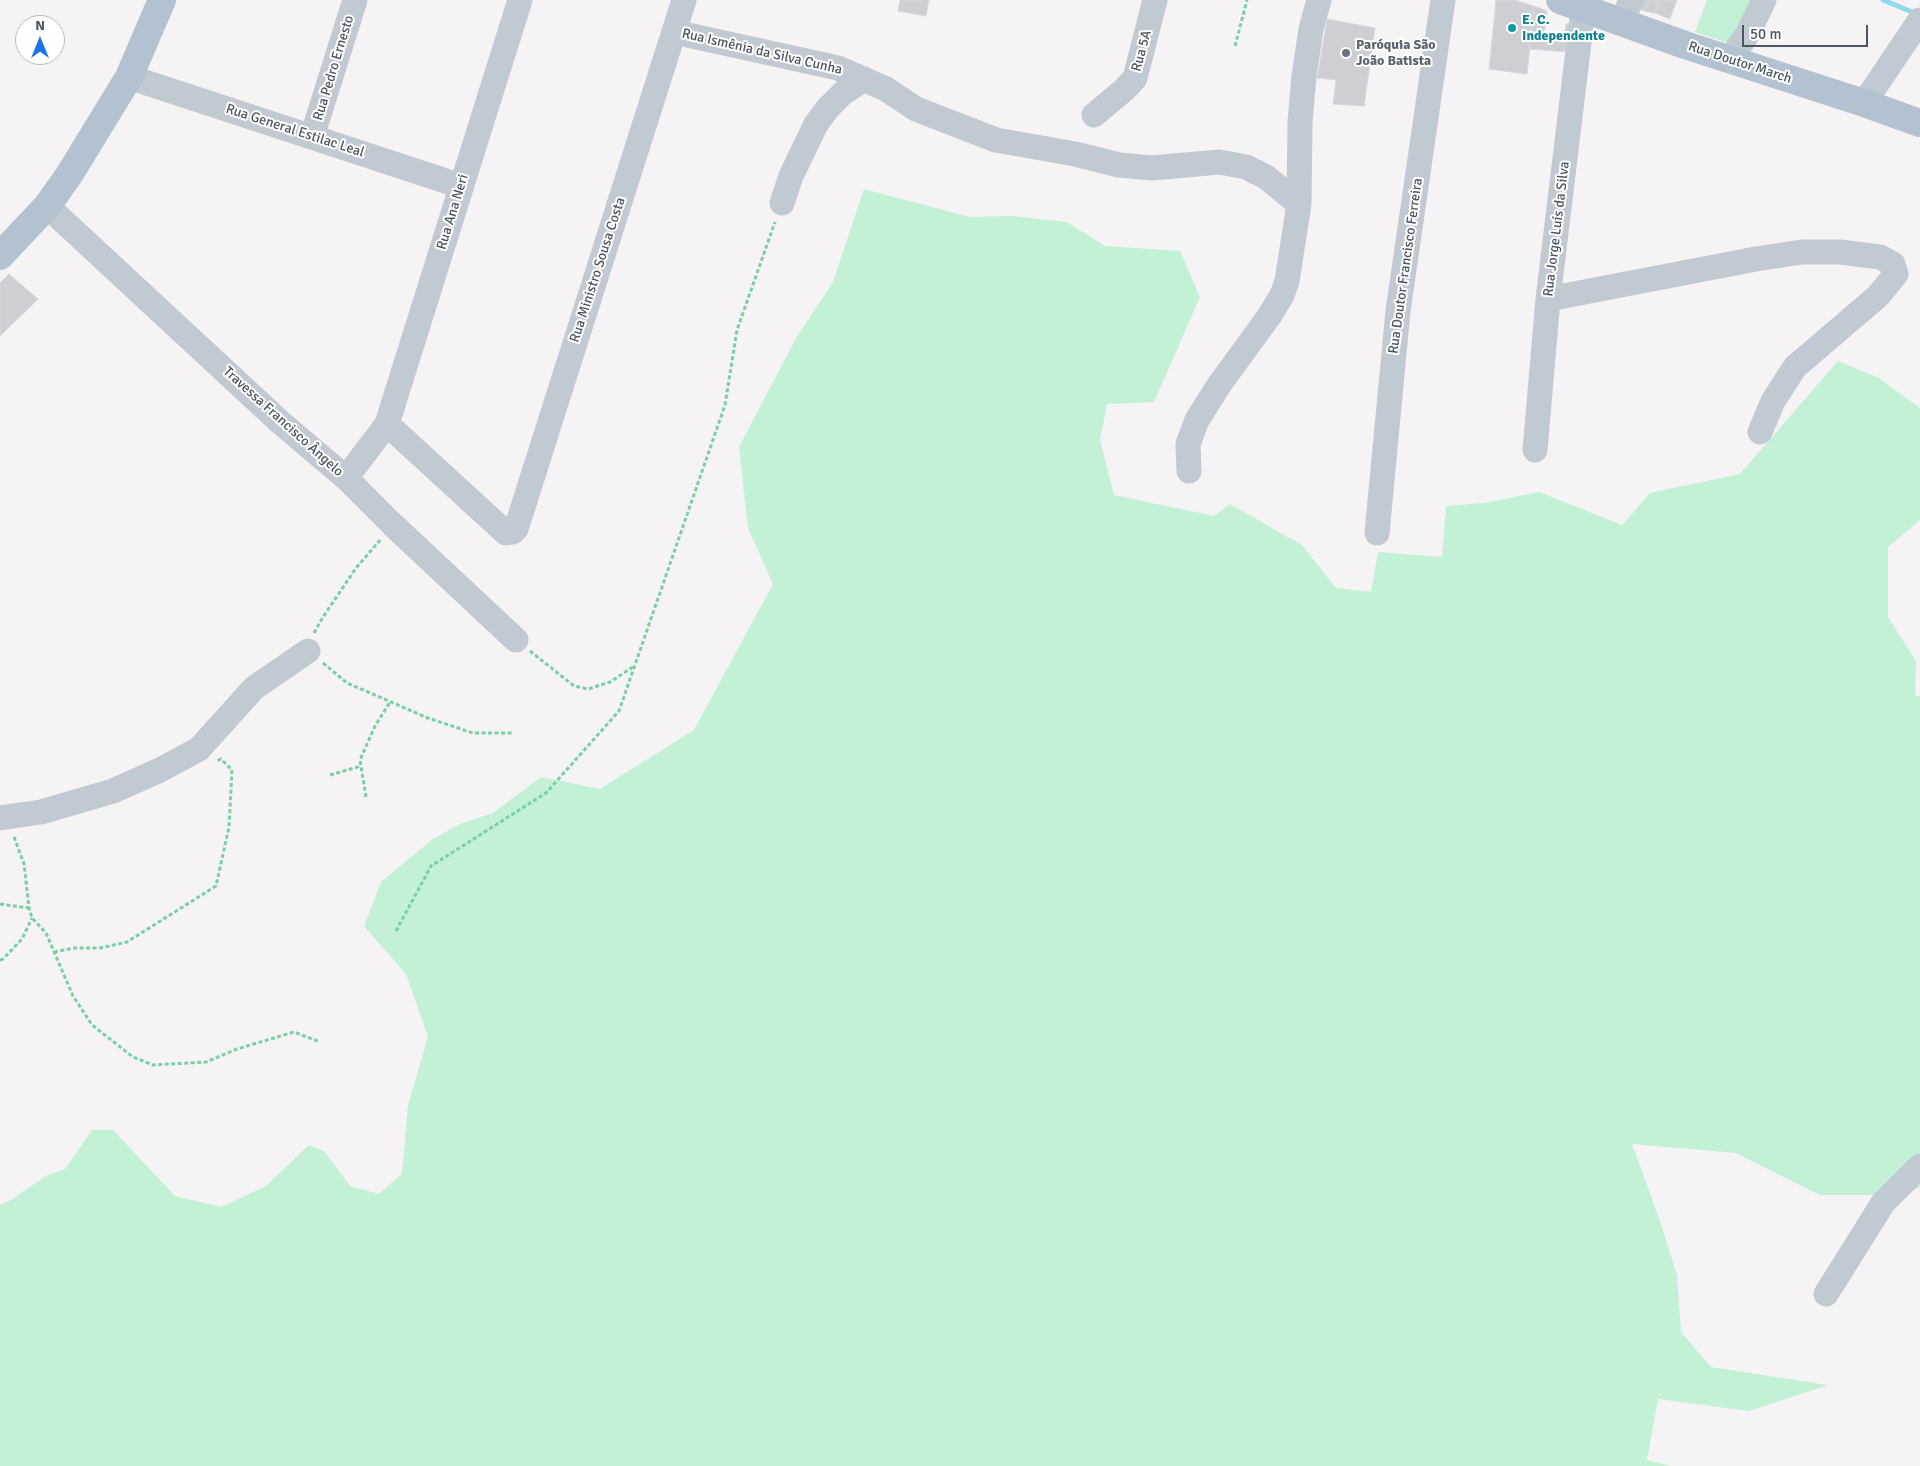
<!DOCTYPE html>
<meta charset="utf-8">
<style>
body{margin:0}
#map{position:relative;width:1920px;height:1466px;overflow:hidden;background:#f5f3f3;font-family:Signika,sans-serif}
canvas{display:block}
.north{position:absolute;left:15px;top:15px;width:50px;height:50px;box-sizing:border-box;background:#fff;border:1px solid #b7bbc0;border-radius:50%;rotate:0deg;font-size:14px;font-weight:700;line-height:20px;text-align:center;color:#4a5661}
.north::after{content:'';display:block;margin:auto;width:18px;height:22px;background:#1a73e8;clip-path:polygon(50% 0,100% 100%,50% 72%,0 100%)}
.scale{position:absolute;left:1742px;top:25px;width:126px;height:22px;box-sizing:border-box;border:2px solid #4a5661;border-top:0;padding-left:6px;font-size:15px;line-height:18px;white-space:nowrap;color:#4a5661;-webkit-text-stroke:4px #fff;paint-order:stroke}
</style>
<div id="map">
<canvas width="1920" height="1466"></canvas>
<div class="north">N</div>
<div class="scale">50 m</div>
</div>
<script>
const context = document.querySelector('canvas').getContext('2d');
context.lineJoin = 'round';
function fillPath(path, color) {
  context.fillStyle = color;
  context.fill(path, 'evenodd');
}
function toPath(rows) {
  const path = new Path2D();
  for (const r of rows) {
    path.moveTo(r[0], r[1]);
    for (let i = 2; i < r.length; i += 2) path.lineTo(r[i], r[i + 1]);
  }
  return path;
}
function trace(path, color, width, dash) {
  context.strokeStyle = color;
  context.lineWidth = width;
  context.lineCap = dash ? 'butt' : 'round';
  context.setLineDash(dash || []);
  context.stroke(path);
}
function label(font, color, halo, rows, align = 'center') {
  context.font = font + ' Signika,sans-serif';
  context.lineWidth = 4;
  context.setLineDash([]);
  context.textBaseline = 'middle';
  context.strokeStyle = halo;
  context.fillStyle = color;
  for (const [text, x, y, turn = 0] of rows) {
    context.save();
    context.translate(x, y);
    context.rotate((+turn || 0) * Math.PI / 180);
    context.textAlign = isNaN(turn) ? turn : align;
    if (halo) context.strokeText(text, 0, 0);
    context.fillText(text, 0, 0);
    context.restore();
  }
}
const green = toPath([
 [1707,0,1774,0,1752,51,1695,32],
 [864,189,970,217,1012,216,1067,222,1105,246,1180,251,1200,297,1154,402,1107,404,1100,440,1114,495,1214,516,1230,504,1302,545,1336,588,1371,592,1378,552,1442,557,1446,506,1484,503,1539,492,1622,525,1650,493,1740,474,1838,361,1879,378,1920,408,1920,520,1888,547,1888,617,1916,661,1915,697,1920,695,1920,1187,1899,1195,1820,1195,1736,1153,1632,1144,1661,1224,1677,1275,1681,1332,1711,1367,1828,1385,1749,1411,1658,1399,1647,1460,1671,1466,0,1466,0,1205,11,1200,46,1176,65,1169,92,1130,113,1130,175,1196,221,1207,266,1186,309,1145,324,1151,350,1186,379,1194,402,1174,408,1105,428,1037,406,974,364,926,381,882,433,839,460,824,493,813,541,777,600,789,694,730,773,584,748,528,739,447,795,340,833,282]
]);
const stream = toPath([
 [1883,0,1917,14]
]);
const building = toPath([
 [900,0,929,0,926,16,898,11,900,0],
 [1496,0,1515,0,1534,6,1527,74,1489,69,1496,0],
 [1641,0,1649,0,1645,11,1638,8,1641,0],
 [1649,0,1660,0,1655,13,1645,11,1649,0],
 [1660,0,1677,0,1670,19,1655,13,1660,0],
 [1534,6,1547,11,1544,36,1564,38,1566,24,1571,24,1569,52,1529,49,1534,6],
 [1327,19,1375,28,1364,106,1333,104,1336,80,1317,78,1327,19],
 [9,274,38,299,0,336,0,283,9,274]
]);
const path = toPath([
 [1235,46,1247,0],
 [314,633,323,617,356,568,381,539],
 [530,651,574,686,588,689,610,682,633,667],
 [323,663,347,683,428,718,473,733,513,733],
 [330,775,361,766],
 [366,797,360,760,375,726,390,702],
 [14,837,24,864,29,908,32,918,46,933,73,996,92,1025,133,1057,153,1065,206,1062,237,1049,294,1032,320,1042],
 [0,904,29,908],
 [396,931,431,866,546,793,619,711,725,405,737,330,775,222],
 [54,952,75,948,100,948,127,942,216,886,229,827,232,770,221,759,217,761],
 [0,960,3,959,22,939,32,918]
]);
const minor = toPath([
 [1622,22,1631,0],
 [674,32,838,68,886,89,916,109,996,140,1075,154,1119,165,1152,168,1219,162,1246,167,1266,177,1299,204],
 [1733,61,1738,47,1747,35,1764,0],
 [129,77,461,186],
 [1864,103,1920,20],
 [1094,115,1125,89,1135,78,1155,0],
 [312,137,355,0],
 [782,203,791,176,816,124,828,108,843,93,864,79],
 [47,206,280,422,346,478,393,525,516,640],
 [1548,299,1756,259,1802,252,1840,252,1880,257,1893,264,1896,274,1878,296,1795,367,1773,401,1760,432],
 [387,424,506,533,513,532,516,529,684,0],
 [1535,450,1548,299,1583,9],
 [1189,471,1188,444,1197,420,1219,385,1270,315,1282,295,1287,281,1299,204,1300,122,1304,76,1311,29,1319,0],
 [346,478,387,424,520,0],
 [1377,533,1398,311,1443,0],
 [0,818,41,812,113,791,160,770,199,749,254,688,308,651],
 [1826,1294,1883,1203,1920,1166]
]);
const major = toPath([
 [1560,0,1685,45,1864,103,1920,123],
 [0,256,47,206,69,175,129,77,162,0]
]);
const markers = [
 [1512,28,5,"#0f9aa8"],
 [1346,53,5,"#6b7280"]
];
const cultureNames = [
 ["E. C.",1522,20],
 ["Independente",1522,36]
];
const worshipNames = [
 ["Paróquia São",1356,45],
 ["João Batista",1356,61]
];
const streetNames = [
 ["Rua 5A",1142,51,-75],
 ["Rua Ismênia da Silva Cunha",762,52,13],
 ["Rua Doutor March",1740,63,18],
 ["Rua Pedro Ernesto",334,68,-73],
 ["Rua General Estilac Leal",295,131,18],
 ["Rua Ana Neri",453,212,-73],
 ["Rua Jorge Luís da Silva",1557,229,-83],
 ["Rua Doutor Francisco Ferreira",1406,266,-82],
 ["Rua Ministro Sousa Costa",598,270,-72],
 ["Travessa Francisco Ângelo",283,422,42]
];
fillPath(green, '#c3f1d5');
trace(stream, '#90daee', 5);
fillPath(building, '#cdcfd5');
trace(building, '#d7d9de', 1);
trace(path, '#7ad0a6', 3, [4, 2.5]);
trace(minor, '#c1cad2', 25);
trace(major, '#b3c2d1', 28);
for (const [x, y, r, color] of markers) {
  const dot = new Path2D();
  dot.arc(x, y, r, 0, 2 * Math.PI);
  context.fillStyle = color;
  context.fill(dot);
  trace(dot, '#fff', 2);
}
label('bold 14px', '#0d838f', '#fff', cultureNames, 'left');
label('bold 14px', '#5b616d', '#fff', worshipNames, 'left');
label('14px', '#4a5661', '#fff', streetNames);
</script>
